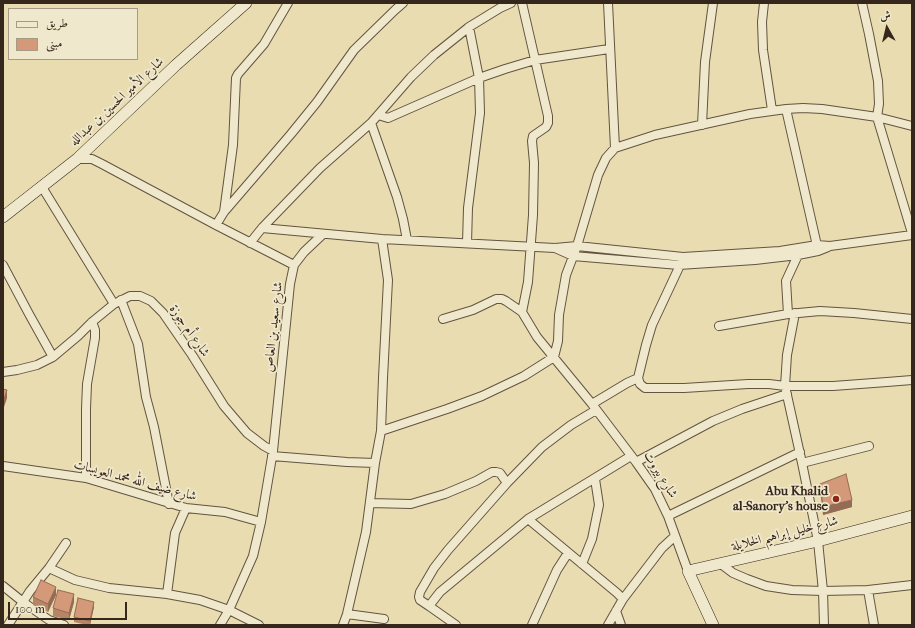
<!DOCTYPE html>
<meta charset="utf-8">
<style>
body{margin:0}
#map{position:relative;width:915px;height:628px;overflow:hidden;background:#e8dcb0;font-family:"IM FELL French Canon",Amiri,serif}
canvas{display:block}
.frame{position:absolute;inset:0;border:4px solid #36271c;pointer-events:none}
.legend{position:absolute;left:8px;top:8px;width:130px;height:52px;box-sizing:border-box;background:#f0e8cc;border:1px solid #a69b86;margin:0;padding:5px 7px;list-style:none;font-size:12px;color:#36271c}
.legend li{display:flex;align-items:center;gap:8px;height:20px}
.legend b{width:20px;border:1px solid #a69b86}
.north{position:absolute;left:867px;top:8px;width:40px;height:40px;-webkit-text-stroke:3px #f0e8cc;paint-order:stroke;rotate:352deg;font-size:11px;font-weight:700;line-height:16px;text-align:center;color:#36271c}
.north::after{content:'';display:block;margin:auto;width:14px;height:18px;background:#36271c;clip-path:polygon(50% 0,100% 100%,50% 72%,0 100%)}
.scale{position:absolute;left:8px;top:602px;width:119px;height:18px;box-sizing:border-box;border:2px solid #36271c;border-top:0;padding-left:5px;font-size:12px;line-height:14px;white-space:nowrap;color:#36271c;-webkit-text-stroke:3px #f0e8cc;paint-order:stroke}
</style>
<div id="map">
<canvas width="915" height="628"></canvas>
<div class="frame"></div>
<ul class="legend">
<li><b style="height:5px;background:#f0e8cc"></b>طريق</li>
<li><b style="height:11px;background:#d49978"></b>مبنى</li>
</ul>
<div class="north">ش</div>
<div class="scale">100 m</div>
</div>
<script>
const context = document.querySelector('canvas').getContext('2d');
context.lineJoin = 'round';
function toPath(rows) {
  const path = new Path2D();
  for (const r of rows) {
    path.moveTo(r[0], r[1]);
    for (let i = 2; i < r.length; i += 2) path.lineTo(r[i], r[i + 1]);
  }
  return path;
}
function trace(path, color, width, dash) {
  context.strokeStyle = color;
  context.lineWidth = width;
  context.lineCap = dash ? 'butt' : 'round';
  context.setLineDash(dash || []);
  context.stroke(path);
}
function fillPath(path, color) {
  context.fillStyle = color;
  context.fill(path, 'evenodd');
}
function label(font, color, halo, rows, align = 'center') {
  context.font = font + ' "IM FELL French Canon",Amiri,serif';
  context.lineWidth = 3.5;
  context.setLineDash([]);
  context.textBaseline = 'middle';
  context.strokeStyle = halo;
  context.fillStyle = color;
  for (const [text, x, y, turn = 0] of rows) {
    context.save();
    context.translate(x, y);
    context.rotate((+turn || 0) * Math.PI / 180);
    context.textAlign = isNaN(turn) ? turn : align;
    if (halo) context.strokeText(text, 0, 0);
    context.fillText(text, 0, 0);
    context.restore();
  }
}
const street = toPath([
 [608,3,615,148],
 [764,3,762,22,763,50,772,110],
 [862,3,869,34,878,81,879,104,877,117,912,233],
 [786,109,818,250],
 [378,115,388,118,454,89,479,78,505,69,535,60,609,49],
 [371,123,397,197,403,219,407,240],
 [702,125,705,62,713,3],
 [77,159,92,159,102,164,216,225,294,265,290,284,273,451,261,522,253,556,229,610,220,625],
 [42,187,114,304],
 [224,212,233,145,236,78,238,74,264,44,288,3],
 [216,225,224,212,291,134,317,102,354,50,395,10,403,3],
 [262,228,382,239,555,248,577,246,683,257,780,251,817,245,830,246,912,235],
 [250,243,262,228,320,168,371,123,411,77,434,55,469,27,500,8,511,3],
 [467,243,468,208,480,113,479,78,469,27],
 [555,248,573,256,679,265,755,260,798,255,818,251,828,247],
 [3,265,29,314,53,357],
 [294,265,304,252,323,234],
 [121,300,138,344,146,397,154,427,169,504],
 [522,312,528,282,533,215,534,163,532,141,533,136,546,127,548,123,548,116,522,3],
 [795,313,787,355,785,386,802,463,818,541,823,591,824,625],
 [788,314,786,281,798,255],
 [443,319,473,310,496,299,502,299,506,301,522,312,537,337,592,404,636,462,655,489,668,516,688,571],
 [719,326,788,314,820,311,854,313,912,319],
 [3,372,17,370,37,365,53,357,78,336,92,322,114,304,130,296,140,296,151,301,163,313,192,355,224,406,247,433,264,446,273,451],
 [638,378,640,384,645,388,684,388,748,384,769,384,785,386,833,386,887,382,912,380],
 [592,404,627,383,638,378,646,345,652,325,682,261],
 [381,431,447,409,482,396,524,376,554,357,558,341,559,315,566,275,577,246,598,175,606,158,615,148,655,135,750,114,786,109,803,108,822,109,877,117,912,126],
 [272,456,347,462,375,463],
 [636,462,713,421,742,409,787,394],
 [802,463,869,446],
 [3,466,86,478,186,508,225,512,261,522],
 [86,478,86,409,87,384,95,338,95,330,92,322],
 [370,503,411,504,445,494,476,481,492,472,496,472,500,473,507,483],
 [668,516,800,452],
 [528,519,617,593,623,599,608,625],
 [582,564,592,539,599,505,595,479],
 [721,564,733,573,747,579,766,586,792,590,823,591,868,590,912,585],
 [49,568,75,580,109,588,167,594,200,600,229,610,259,625],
 [3,586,23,602,49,620,64,625],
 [868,590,874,625],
 [167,594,175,533,186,508],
 [623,599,662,548,675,536],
 [429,606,420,600,419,597,420,592,434,568,448,550,507,483,542,447,571,425,596,410],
 [616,611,621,625],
 [347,614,384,619],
 [8,625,30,591,49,568,66,543],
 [343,625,347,614,366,532,375,463,381,431,383,378,388,280,382,239],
 [456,625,429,606,440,592,528,519,631,456],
 [532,625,557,570,568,553]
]);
const secondary = toPath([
 [3,217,77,159,176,65,246,3],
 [713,625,688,571,818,541,912,516]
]);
const wall = toPath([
 [820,484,852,507,823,515,820,491],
 [56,595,48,612,33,605,33,597],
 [74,602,69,620,53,616,53,608],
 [94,607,90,625,87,625,74,622,74,617]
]);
const shadedWall = toPath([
 [7,390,7,398,3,410,3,402],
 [4,410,4,417,3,422,3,414],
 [852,500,852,507,823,515,823,507],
 [56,587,56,595,48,612,48,604],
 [74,594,74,602,69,620,69,613],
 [94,602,94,607,90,625,90,621]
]);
const building = toPath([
 [3,389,7,390,3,402,3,389],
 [846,474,852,500,823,507,820,484,846,474],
 [41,580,56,587,48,604,33,597,41,580],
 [58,590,74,594,69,613,53,608,58,590],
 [78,598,94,602,90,621,74,617,78,598]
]);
const markers = [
 [836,499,4,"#8f2418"]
];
const streetNames = [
 ["شارع الأمير الحسين بن عبدالله",117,102,-43],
 ["شارع سعيد بن العاص",274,327,-84],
 ["شارع أم جوزة",189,331,55],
 ["شارع بيروت",660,475,58],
 ["شارع ضيف الله محمد العويسات",135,481,15],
 ["شارع خليل إبراهيم الخلايلة",785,534,-14]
];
const poiNames = [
 ["Abu Khalid",828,492],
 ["al-Sanory's house",828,507]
];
trace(street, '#625441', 10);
trace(secondary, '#36271c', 12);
trace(street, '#f0e8cc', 8);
trace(secondary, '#f0e8cc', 11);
fillPath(wall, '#b68467');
fillPath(shadedWall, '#946b54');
fillPath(building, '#d49978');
trace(building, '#946b54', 1);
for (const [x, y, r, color] of markers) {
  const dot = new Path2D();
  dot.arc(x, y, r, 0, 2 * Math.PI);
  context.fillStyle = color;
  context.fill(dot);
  trace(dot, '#f0e8cc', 1.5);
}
label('13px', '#36271c', '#f0e8cc', streetNames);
label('bold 13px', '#36271c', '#f0e8cc', poiNames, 'right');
</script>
